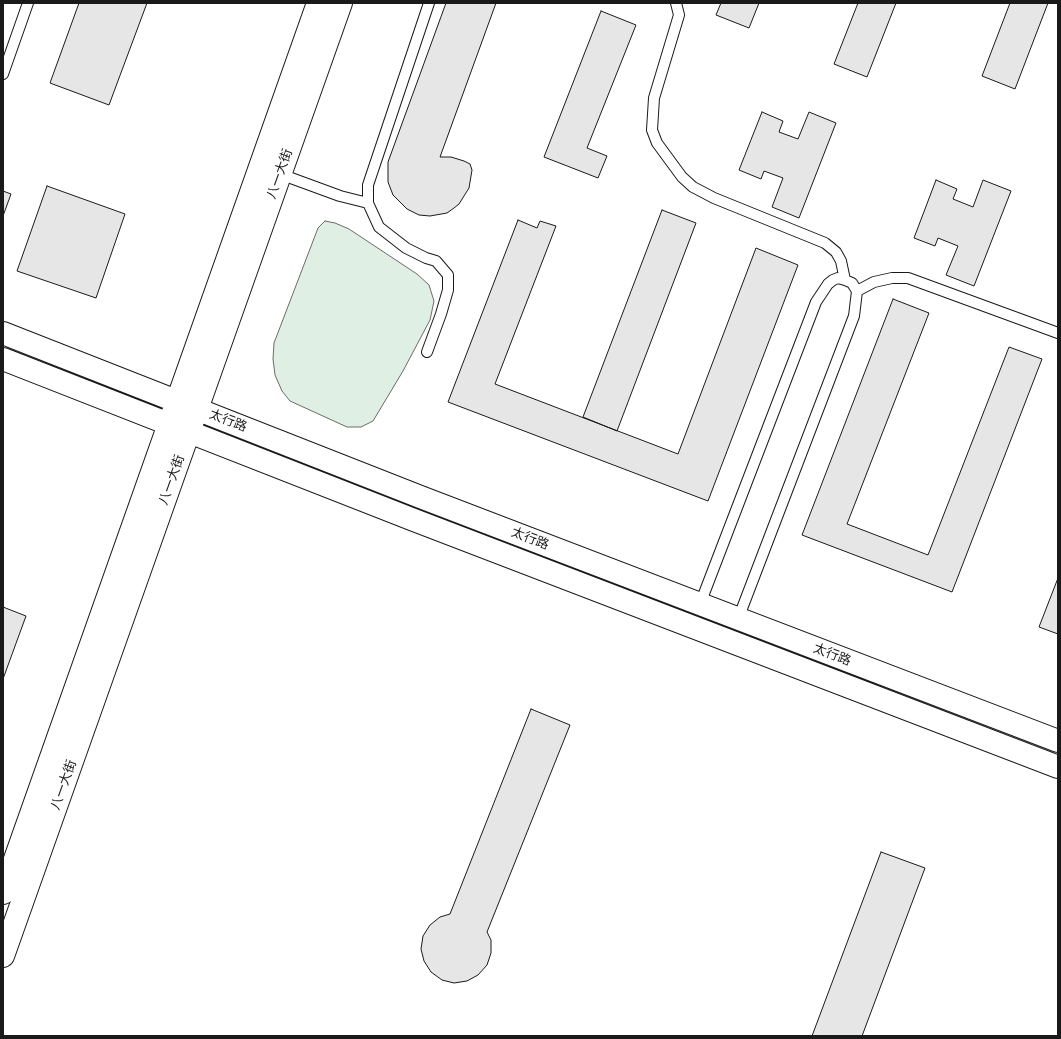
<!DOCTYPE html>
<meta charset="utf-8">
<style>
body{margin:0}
#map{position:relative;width:1061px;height:1039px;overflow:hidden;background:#fff;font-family:Arial,sans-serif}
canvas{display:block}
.frame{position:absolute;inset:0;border:4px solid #1a1a1a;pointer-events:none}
</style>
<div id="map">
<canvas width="1061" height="1039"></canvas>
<div class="frame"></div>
</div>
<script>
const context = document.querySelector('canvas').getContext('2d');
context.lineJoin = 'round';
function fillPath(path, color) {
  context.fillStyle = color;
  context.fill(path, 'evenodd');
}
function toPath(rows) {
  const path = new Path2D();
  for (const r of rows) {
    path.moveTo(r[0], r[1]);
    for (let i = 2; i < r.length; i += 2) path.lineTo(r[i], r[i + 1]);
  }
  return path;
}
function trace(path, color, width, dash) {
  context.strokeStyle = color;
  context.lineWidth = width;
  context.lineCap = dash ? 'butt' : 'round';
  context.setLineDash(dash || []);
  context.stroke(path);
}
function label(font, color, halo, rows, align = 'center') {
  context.font = font + ' Arial,"Noto Sans SC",sans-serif';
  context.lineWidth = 3;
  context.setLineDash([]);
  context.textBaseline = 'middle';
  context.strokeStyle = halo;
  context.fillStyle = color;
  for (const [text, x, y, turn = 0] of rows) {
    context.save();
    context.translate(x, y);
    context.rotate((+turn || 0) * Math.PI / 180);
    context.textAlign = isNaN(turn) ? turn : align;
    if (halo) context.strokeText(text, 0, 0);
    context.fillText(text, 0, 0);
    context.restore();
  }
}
const green = toPath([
 [325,221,335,223,349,229,417,274,429,285,434,301,430,320,403,371,373,421,361,427,347,427,290,401,282,391,275,375,273,359,274,343,318,228,325,221]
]);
const building = toPath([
 [79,3,147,3,109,105,50,83,79,3],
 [446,3,496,3,440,157,451,157,464,161,470,164,472,170,469,188,459,204,454,208,447,213,430,216,419,215,407,209,393,195,388,182,388,162,446,3],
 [721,3,759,3,749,28,716,15,721,3],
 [858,3,896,3,867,77,834,64,858,3],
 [1010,3,1048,3,1015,89,982,76,1010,3],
 [601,11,636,25,587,148,607,156,598,178,544,157,601,11],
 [762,112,783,121,779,132,798,139,809,112,836,123,799,218,772,207,783,178,764,171,761,179,739,170,762,112],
 [936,180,957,189,953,199,973,207,983,180,1011,191,974,286,946,275,958,246,938,238,935,246,914,238,936,180],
 [47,186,125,214,96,298,17,271,47,186],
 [3,191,11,194,3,216,3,191],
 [662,210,696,223,617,431,583,417,662,210],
 [518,220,537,228,540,221,556,226,495,384,678,454,756,248,798,265,708,501,448,402,518,220],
 [893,299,929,313,847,524,928,555,1009,347,1042,359,952,592,802,535,893,299],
 [1058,578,1058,634,1039,627,1058,578],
 [3,607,26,616,3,679,3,607],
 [531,709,570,725,487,932,491,940,491,953,487,965,478,975,467,981,454,983,442,980,431,972,424,961,421,949,423,936,430,925,440,917,450,914,531,709],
 [881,852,925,868,862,1036,812,1036,881,852]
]);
const lane = toPath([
 [676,3,679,15,654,98,652,130,657,143,682,177,693,187,714,198,825,243,836,252,841,261,845,280],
 [3,74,28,3],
 [280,174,340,196,368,203],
 [857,291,874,282,892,278,908,278,1058,333],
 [427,352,441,314,448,290,448,275,436,261,426,258,406,248,379,227,368,203,368,185,429,3],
 [700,604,816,302,828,284,833,280,838,278,845,280,852,283,857,291,854,316,738,619]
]);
const secondary = toPath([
 [3,333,423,498,1058,741],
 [3,359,414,520,1058,767],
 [3,893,318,3],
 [3,956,341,3]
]);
const streetNames = [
 ["八一大街",280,174,-70],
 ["太行路",228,421,21],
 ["八一大街",172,480,-70],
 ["太行路",530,539,21],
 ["太行路",832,655,21],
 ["八一大街",64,785,-70]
];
fillPath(green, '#e0efe3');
trace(green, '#6a6a6a', 1);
fillPath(building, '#e6e6e6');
trace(building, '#1a1a1a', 1);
trace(lane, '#1a1a1a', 12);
trace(secondary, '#1a1a1a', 24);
trace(lane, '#fff', 10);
trace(secondary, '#fff', 22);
label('13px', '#1a1a1a', '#fff', streetNames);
</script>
